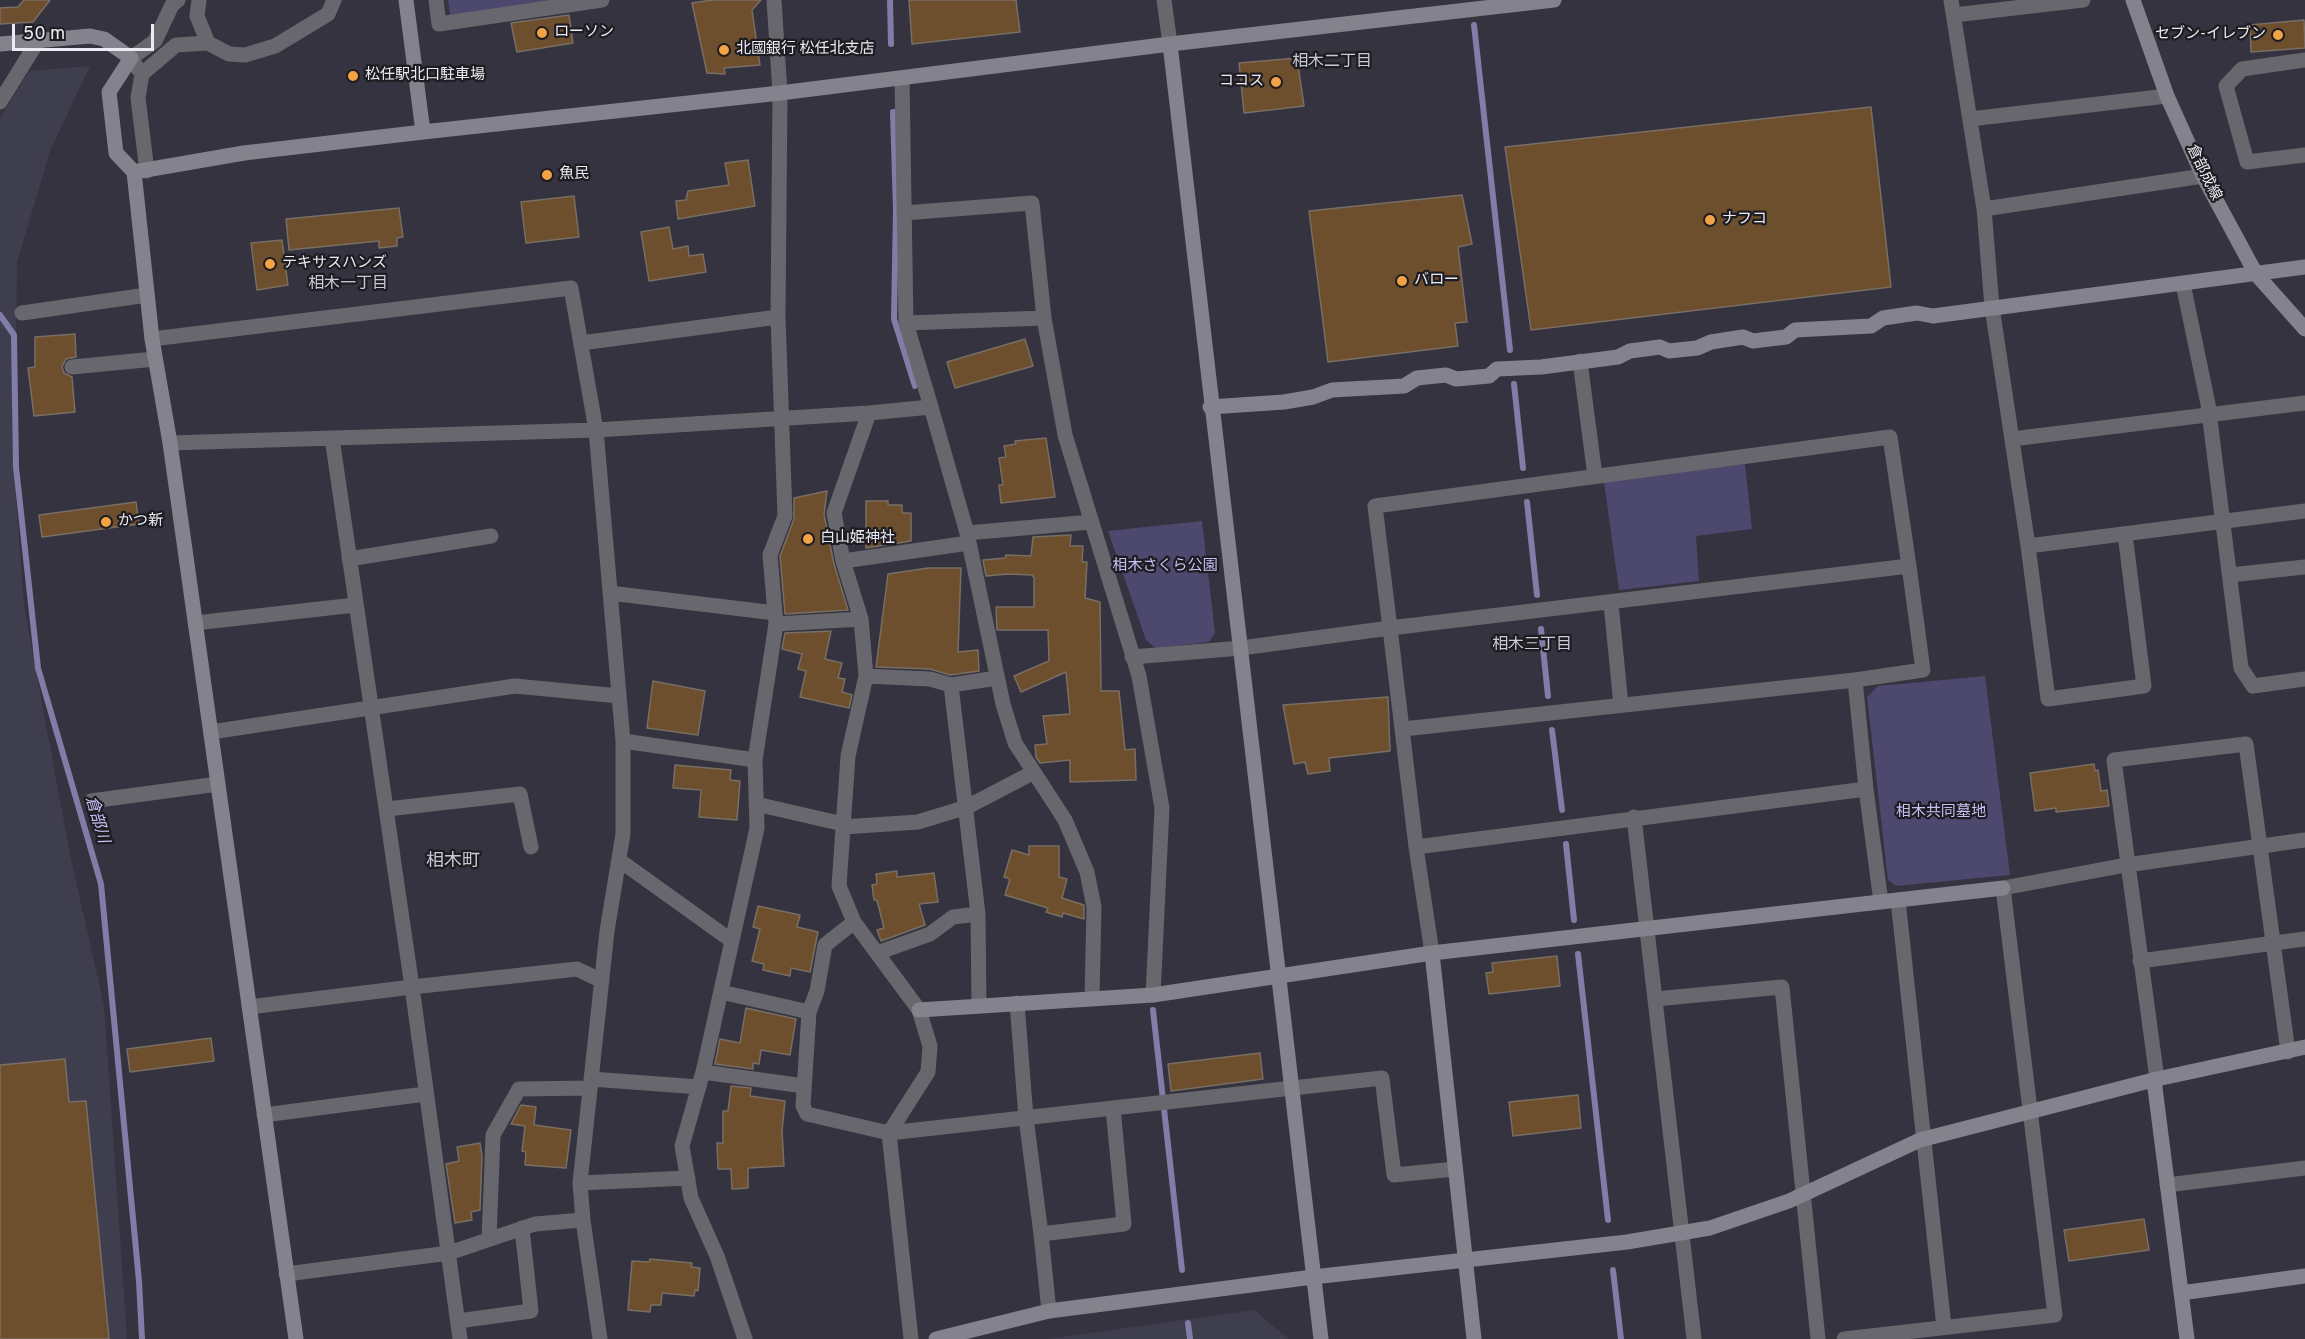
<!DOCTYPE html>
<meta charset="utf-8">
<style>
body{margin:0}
#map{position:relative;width:2305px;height:1339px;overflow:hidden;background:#34333f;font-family:Overpass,sans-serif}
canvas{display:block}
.scale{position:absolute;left:12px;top:24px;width:142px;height:27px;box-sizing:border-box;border:3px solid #ecebf3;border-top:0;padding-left:8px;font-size:18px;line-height:21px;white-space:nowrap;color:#ecebf3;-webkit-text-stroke:4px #1c1c21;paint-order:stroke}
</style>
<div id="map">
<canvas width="2305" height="1339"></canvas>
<div class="scale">50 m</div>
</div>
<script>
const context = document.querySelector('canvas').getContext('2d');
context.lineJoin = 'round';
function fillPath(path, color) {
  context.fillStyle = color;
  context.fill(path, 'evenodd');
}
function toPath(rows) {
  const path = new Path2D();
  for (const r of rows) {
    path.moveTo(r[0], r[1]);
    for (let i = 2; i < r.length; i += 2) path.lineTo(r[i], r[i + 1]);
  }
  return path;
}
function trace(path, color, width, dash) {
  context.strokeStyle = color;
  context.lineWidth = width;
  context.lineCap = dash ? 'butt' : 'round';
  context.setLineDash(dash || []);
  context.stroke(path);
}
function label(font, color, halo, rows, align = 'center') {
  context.font = font + ' Overpass,"Noto Sans JP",sans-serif';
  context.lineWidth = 4.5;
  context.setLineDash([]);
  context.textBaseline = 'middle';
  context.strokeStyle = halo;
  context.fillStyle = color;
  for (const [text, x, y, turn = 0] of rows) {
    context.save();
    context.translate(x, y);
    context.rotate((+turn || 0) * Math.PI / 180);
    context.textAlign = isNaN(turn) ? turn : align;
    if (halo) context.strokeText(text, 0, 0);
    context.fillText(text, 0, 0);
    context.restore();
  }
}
const built = toPath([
 [90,66,50,151,17,262,14,471,24,606,70,854,104,1006,127,1339,0,1339,0,118,29,71],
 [1254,1310,1289,1339,1047,1339,1104,1331]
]);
const green = toPath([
 [448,0,555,0,450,15],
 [1745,464,1752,529,1696,536,1699,581,1619,590,1604,482],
 [1202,521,1215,633,1209,642,1155,648,1146,640,1108,531],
 [1985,676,2010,875,1896,886,1888,880,1867,697,1878,686]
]);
const stream = toPath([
 [890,0,891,44],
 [1474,25,1510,350],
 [893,112,896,210,894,319,915,386],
 [0,315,14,335,16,467,38,668,101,884,139,1281,142,1339],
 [1514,384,1523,468],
 [1527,502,1537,595],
 [1541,629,1548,696],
 [1552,730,1562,810],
 [1566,844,1574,920],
 [1578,954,1608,1220],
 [1153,1010,1182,1270],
 [1613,1270,1621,1339],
 [1188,1323,1190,1339]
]);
const building = toPath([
 [24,0,50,0,33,22,0,24,0,8,18,7,24,0],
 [712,0,761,0,752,10,760,65,724,68,725,74,707,73,692,3,712,0],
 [909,0,1016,0,1020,32,912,44,909,0],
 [569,15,573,43,517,52,511,23,569,15],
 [2304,20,2305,48,2251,52,2250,25,2304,20],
 [1297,58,1304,106,1244,113,1239,63,1297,58],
 [1871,107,1891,287,1531,330,1505,147,1871,107],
 [748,160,755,206,678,219,676,201,686,200,688,191,729,185,725,163,748,160],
 [1462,195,1472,244,1458,247,1467,322,1455,323,1458,346,1328,362,1309,211,1462,195],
 [574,196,579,237,526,243,521,202,574,196],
 [399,208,403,237,397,238,397,246,379,248,379,241,289,250,286,219,399,208],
 [669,227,673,249,688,246,689,256,703,254,706,272,649,281,641,232,669,227],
 [282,240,288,285,257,290,251,243,282,240],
 [75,334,76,357,66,359,62,367,64,373,72,377,75,412,34,416,28,368,35,367,35,337,75,334],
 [1025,339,1033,366,955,388,947,362,1025,339],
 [1046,438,1055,497,1001,503,999,485,1003,485,999,458,1006,457,1004,446,1016,444,1015,441,1046,438],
 [827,491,824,515,834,564,848,610,785,614,780,556,794,519,794,498,827,491],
 [866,501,888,501,888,505,902,505,902,513,911,513,911,541,866,548,866,501],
 [136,502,139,524,42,537,39,515,136,502],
 [1071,535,1070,546,1083,546,1082,562,1087,562,1085,598,1100,602,1101,691,1119,691,1125,750,1135,749,1136,780,1070,782,1070,760,1040,763,1036,757,1035,745,1047,744,1043,716,1070,714,1066,672,1021,692,1014,676,1049,661,1048,630,997,630,996,607,1034,607,1034,578,1032,575,1008,574,986,576,983,560,1005,558,1006,555,1031,556,1033,537,1071,535],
 [928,568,961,568,958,652,978,650,979,671,950,675,930,669,876,667,888,574,928,568],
 [831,631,825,659,842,663,838,678,845,679,842,692,852,695,849,708,800,697,806,671,798,669,802,654,782,649,785,633,831,631],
 [653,681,705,691,698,735,647,728,653,681],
 [1388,697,1390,751,1329,758,1330,771,1308,774,1305,762,1294,764,1283,705,1388,697],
 [2094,764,2095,771,2098,770,2101,791,2107,790,2109,806,2056,812,2056,808,2035,811,2030,773,2094,764],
 [675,765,731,770,730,780,740,781,737,820,699,817,701,790,673,788,675,765],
 [1029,846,1059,846,1059,877,1067,879,1062,898,1084,905,1084,919,1063,913,1062,917,1046,912,1048,908,1005,895,1010,879,1004,877,1012,850,1029,855,1029,846],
 [897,871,897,877,934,873,938,902,919,904,925,925,881,941,877,930,884,928,877,900,874,900,872,885,877,884,876,874,897,871],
 [758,906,800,915,797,927,818,932,810,972,791,968,790,976,763,970,764,964,752,961,760,929,753,927,758,906],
 [1557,956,1560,986,1489,994,1486,973,1493,972,1492,963,1557,956],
 [746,1008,796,1019,790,1055,761,1050,759,1064,753,1063,753,1069,715,1064,720,1039,740,1043,746,1008],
 [211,1038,214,1061,130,1072,127,1049,211,1038],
 [1260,1053,1263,1079,1171,1091,1168,1064,1260,1053],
 [65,1059,69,1102,86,1101,109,1339,0,1339,0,1065,65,1059],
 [731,1086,751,1088,750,1096,785,1101,782,1131,784,1166,748,1168,748,1188,732,1189,731,1169,718,1169,717,1143,723,1143,723,1111,728,1111,731,1086],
 [1578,1095,1581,1128,1513,1136,1509,1102,1578,1095],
 [521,1105,536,1107,534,1125,571,1130,566,1168,525,1165,526,1152,522,1151,525,1126,511,1124,521,1105],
 [480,1143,482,1156,480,1210,471,1212,472,1220,455,1223,446,1164,459,1161,457,1147,480,1143],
 [2144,1219,2149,1250,2069,1261,2064,1230,2144,1219],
 [650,1259,692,1263,691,1267,700,1268,698,1291,695,1290,694,1296,662,1293,661,1305,651,1305,650,1312,628,1310,632,1261,649,1262,650,1259]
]);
const street = toPath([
 [199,0,197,16,208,43],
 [436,0,439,24,602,0],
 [1164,0,1170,44],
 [1951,0,1984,209,1992,307,2028,546,2048,699,2144,686,2125,534],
 [1954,15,2083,0],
 [2305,60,2242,69,2226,86,2247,162,2305,155],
 [138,69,131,58,155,41,172,5,178,0],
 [902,78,906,323],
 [0,102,39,39],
 [1970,119,2167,96],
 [147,171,138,98,142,74,176,45,208,43,229,54,245,55,275,46,328,14,334,0],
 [1984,209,2203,176],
 [904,213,1032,203,1044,318],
 [2183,284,2208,404,2241,668,2253,686,2305,679],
 [22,313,147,295],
 [152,339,571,288,596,430,623,741,623,834,607,931,580,1183,583,1220,535,1224,449,1253,286,1274],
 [581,343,778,317],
 [1580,361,1595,476],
 [72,367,155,359],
 [931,407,967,533,1003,704,1015,743,1065,820,1087,872,1094,907,1092,998],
 [869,413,931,407,906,323,1044,318,1065,435,1139,676,1162,808,1153,995],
 [332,438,412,987,577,969,602,981],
 [2012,439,2305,403],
 [170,443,596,430,869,413,834,513,843,561,861,619,866,676,848,756,839,886,854,922,919,1010,930,1046,928,1072,889,1133,911,1339],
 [967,533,1091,522],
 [2028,546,2305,511],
 [349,559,491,536],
 [843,561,969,543],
 [2230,575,2305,567],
 [610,593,775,613],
 [1611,604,1621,705],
 [195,623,355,605],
 [776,624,861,619],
 [1132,657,1241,648,1390,628,1416,847,1432,953],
 [866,676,930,679,951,685,978,914,979,1006],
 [1855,680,1923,670,1909,566,1890,437,1375,506,1390,628,1909,566],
 [951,685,997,678],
 [1403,729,1855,680,1866,789,1881,902],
 [211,732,515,686,619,696],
 [623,741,755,760],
 [91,801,218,784],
 [756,804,843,824],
 [387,809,520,794,531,847],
 [1634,817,1694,1339],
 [843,827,918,822,967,807,1034,772],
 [1416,847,1866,789],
 [619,860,732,941],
 [1898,900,1944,1327],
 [854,922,825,945,817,991,809,1012,803,1106,807,1114,889,1133,1382,1078,1394,1175,1455,1169],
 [877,953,930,934,953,917,978,914],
 [2140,961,2305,939],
 [721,992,809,1012],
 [1655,999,1782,987,1818,1339],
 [1017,1003,1026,1118,1041,1234,1124,1224,1113,1108],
 [249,1007,412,987,460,1339],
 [703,1072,804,1086],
 [591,1079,699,1087],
 [2157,1079,2114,760,2246,744,2288,1052],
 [264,1115,425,1094],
 [580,1183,688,1178],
 [2167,1185,2305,1168],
 [583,1220,600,1339],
 [1041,1234,1049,1311],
 [489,1239,493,1135,519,1089,590,1088],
 [458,1321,531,1311,522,1228],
 [745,1339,717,1256,691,1198,682,1146,703,1072,757,828,755,760,776,624,770,555,785,516,778,317,780,93,774,0],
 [1844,1339,2055,1315,2003,888,2126,865,2305,840]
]);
const secondary = toPath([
 [406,0,423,132],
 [2133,0,2167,96,2203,176,2256,274,2305,329],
 [0,44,90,36,104,39,131,58,109,92,116,153,134,172,152,339,170,443,296,1339],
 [1170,44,1321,1339],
 [134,172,244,153,423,132,780,93,1170,44,1554,0],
 [1210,407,1284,402,1313,397,1332,390,1404,386,1417,378,1446,375,1456,379,1489,376,1497,369,1541,367,1618,357,1630,351,1660,347,1669,351,1697,348,1711,342,1743,337,1753,341,1786,337,1795,330,1871,326,1883,318,1917,313,1933,316,2305,267],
 [919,1010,1153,995,1432,953],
 [2154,1080,2187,1339],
 [2181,1293,2305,1276],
 [936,1339,1049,1311,1313,1277,1627,1242,1710,1228,1789,1201,1920,1140,2157,1079,2305,1047],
 [1474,1339,1432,953,2003,888]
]);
const markers = [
 [542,33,6,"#f4a344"],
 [2278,35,6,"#f4a344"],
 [724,50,6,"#f4a344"],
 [353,76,6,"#f4a344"],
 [1276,82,6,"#f4a344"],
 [547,175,6,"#f4a344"],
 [1710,220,6,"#f4a344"],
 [270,264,6,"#f4a344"],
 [1402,281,6,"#f4a344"],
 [106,522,6,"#f4a344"],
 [808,539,6,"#f4a344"]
];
const poiNames = [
 ["ローソン",554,33],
 ["セブン-イレブン",2266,35,"right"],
 ["北國銀行 松任北支店",736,50],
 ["松任駅北口駐車場",365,76],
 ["ココス",1264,82,"right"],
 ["魚民",559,175],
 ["ナフコ",1722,220],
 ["テキサスハンズ",282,264],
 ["バロー",1414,281],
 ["かつ新",118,522],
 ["白山姫神社",820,539]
];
const streetNames = [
 ["倉部成線",2203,173,64]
];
const parkNames = [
 ["相木さくら公園",1165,567],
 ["相木共同墓地",1941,813]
];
const neighbourhoodNames = [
 ["相木二丁目",1332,63],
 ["相木一丁目",348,285],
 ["相木三丁目",1532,646]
];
const waterNames = [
 ["倉部川",96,820,74]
];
const quarterNames = [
 ["相木町",453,862]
];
fillPath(built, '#3f3e4e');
fillPath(green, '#4d486e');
trace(stream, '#817da6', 6);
fillPath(building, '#6d4f2e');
trace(building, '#796e64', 1.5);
trace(street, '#68676d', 15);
trace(secondary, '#84838d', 15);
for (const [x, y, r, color] of markers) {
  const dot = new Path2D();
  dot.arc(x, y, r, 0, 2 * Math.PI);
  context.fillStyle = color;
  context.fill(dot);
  trace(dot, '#1c1c21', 2);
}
label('15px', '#ecebf3', '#1c1c21', poiNames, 'left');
label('15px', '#ecebf3', '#1c1c21', streetNames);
label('15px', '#c5c0f5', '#1c1c21', parkNames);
label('16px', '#cac9d8', '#1c1c21', neighbourhoodNames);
label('italic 16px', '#c7c2f7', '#1c1c21', waterNames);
label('18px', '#cac9d8', '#1c1c21', quarterNames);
</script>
